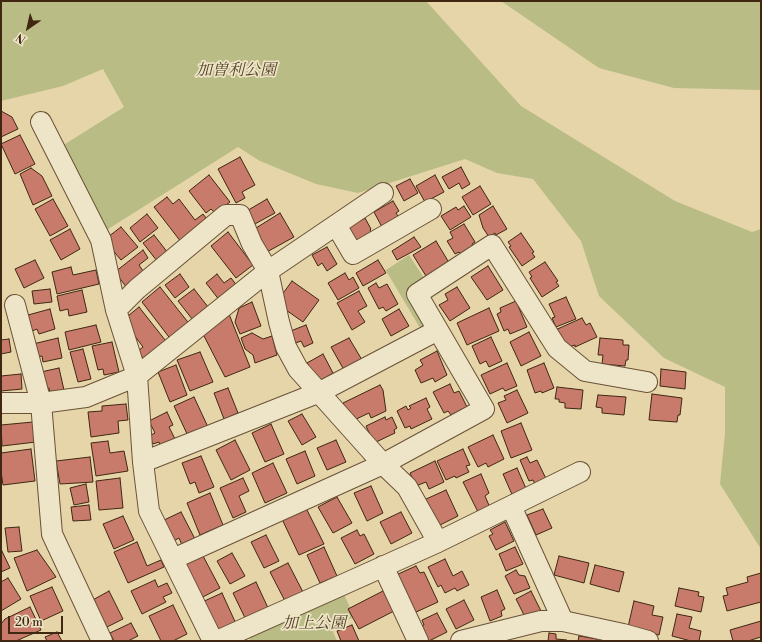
<!DOCTYPE html>
<meta charset="utf-8">
<style>
body{margin:0}
#map{position:relative;width:762px;height:642px;overflow:hidden;background:#e5d5a9;font-family:"Libre Bodoni",serif}
canvas{display:block}
.frame{position:absolute;inset:0;border:2px solid #402711;pointer-events:none}
.north{position:absolute;left:8px;top:8px;width:40px;height:40px;-webkit-text-stroke:3px #eee4c7;paint-order:stroke;rotate:214deg;font-size:11px;font-weight:700;line-height:16px;text-align:center;color:#402711}
.north::after{content:'';display:block;margin:auto;width:14px;height:18px;background:#402711;clip-path:polygon(50% 0,100% 100%,50% 72%,0 100%)}
.scale{position:absolute;left:8px;top:616px;width:55px;height:18px;box-sizing:border-box;border:2px solid #402711;border-top:0;padding-left:5px;font-size:12px;line-height:14px;white-space:nowrap;color:#402711;-webkit-text-stroke:3px #eee4c7;paint-order:stroke}
</style>
<div id="map">
<canvas width="762" height="642"></canvas>
<div class="frame"></div>
<div class="north">N</div>
<div class="scale">20 m</div>
</div>
<script>
const context = document.querySelector('canvas').getContext('2d');
context.lineJoin = 'round';
function fillPath(path, color) {
  context.fillStyle = color;
  context.fill(path, 'evenodd');
}
function toPath(rows) {
  const path = new Path2D();
  for (const r of rows) {
    path.moveTo(r[0], r[1]);
    for (let i = 2; i < r.length; i += 2) path.lineTo(r[i], r[i + 1]);
  }
  return path;
}
function trace(path, color, width, dash) {
  context.strokeStyle = color;
  context.lineWidth = width;
  context.lineCap = dash ? 'butt' : 'round';
  context.setLineDash(dash || []);
  context.stroke(path);
}
function label(font, color, halo, rows, align = 'center') {
  context.font = font + ' "Libre Bodoni","Noto Serif JP",serif';
  context.lineWidth = 3.5;
  context.setLineDash([]);
  context.textBaseline = 'middle';
  context.strokeStyle = halo;
  context.fillStyle = color;
  for (const [text, x, y, turn = 0] of rows) {
    context.save();
    context.translate(x, y);
    context.rotate((+turn || 0) * Math.PI / 180);
    context.textAlign = isNaN(turn) ? turn : align;
    if (halo) context.strokeText(text, 0, 0);
    context.fillText(text, 0, 0);
    context.restore();
  }
}
const green = toPath([
 [1,1,426,1,521,106,675,201,752,232,761,229,761,549,720,484,725,433,725,387,664,358,599,296,581,241,533,179,497,173,465,159,358,193,316,184,260,161,238,147,105,231,62,146,124,107,103,69,63,86,1,101],
 [501,1,761,1,761,90,674,88,599,68],
 [409,255,426,281,431,323,423,333,385,269,386,270],
 [343,592,354,617,331,627,337,641,250,641,250,634]
]);
const building = toPath([
 [1,111,12,117,18,129,1,137,1,111],
 [20,135,35,164,15,174,1,144,20,135],
 [240,157,255,185,242,192,245,198,236,203,218,169,240,157],
 [461,167,470,184,462,189,459,183,449,189,442,177,461,167],
 [31,168,42,176,52,196,33,205,20,174,31,168],
 [209,175,230,202,215,213,211,209,206,213,189,191,209,175],
 [435,175,444,192,425,202,416,186,435,175],
 [410,179,418,193,404,201,396,186,410,179],
 [480,186,491,204,473,215,462,197,480,186],
 [167,197,173,204,179,199,195,220,203,214,212,226,185,247,154,207,167,197],
 [53,199,68,226,50,236,35,209,53,199],
 [267,199,275,213,253,225,245,212,267,199],
 [393,201,399,211,396,213,400,219,383,229,374,212,393,201],
 [464,206,471,217,450,230,441,216,456,207,458,210,464,206],
 [493,206,507,229,496,235,495,233,489,237,483,228,479,215,493,206],
 [280,213,294,237,265,253,253,233,257,231,256,228,280,213],
 [147,214,158,228,140,242,130,228,147,214],
 [365,218,371,229,370,230,373,236,357,245,348,228,365,218],
 [464,224,475,242,472,244,475,250,463,258,459,252,455,254,447,241,453,238,450,232,464,224],
 [121,227,138,247,121,260,104,240,121,227],
 [70,229,80,249,61,260,50,240,70,229],
 [228,232,253,265,236,278,211,246,228,232],
 [521,233,534,252,532,253,535,257,522,266,509,247,511,246,508,242,521,233],
 [154,235,168,253,157,261,143,243,154,235],
 [414,237,421,247,397,260,392,251,414,237],
 [436,241,451,266,434,277,432,272,426,276,413,255,436,241],
 [327,247,337,264,327,271,322,263,318,266,312,255,327,247],
 [143,250,148,258,139,265,145,274,127,288,115,272,143,250],
 [35,260,44,278,24,288,15,269,35,260],
 [378,260,386,273,363,286,356,273,378,260],
 [545,262,558,281,556,282,559,286,542,297,530,278,532,277,529,272,545,262],
 [488,266,503,290,487,300,471,277,488,266],
 [71,267,73,275,96,270,99,284,57,294,52,272,71,267],
 [345,273,349,280,353,277,359,288,338,300,328,283,345,273],
 [180,274,189,287,175,298,165,285,180,274],
 [217,274,224,283,231,278,238,287,220,301,206,283,217,274],
 [292,281,319,300,303,322,276,303,292,281],
 [376,283,379,288,387,284,398,304,386,311,383,307,379,309,368,288,376,283],
 [160,287,191,326,172,341,142,302,160,287],
 [457,287,470,308,450,321,439,305,448,300,445,294,457,287],
 [50,289,52,302,34,304,32,291,50,289],
 [194,289,212,312,196,324,178,301,194,289],
 [82,290,87,312,69,316,68,309,60,311,57,296,82,290],
 [359,291,367,306,358,311,365,322,352,330,337,303,359,291],
 [566,297,576,319,556,327,552,318,555,317,549,304,566,297],
 [516,301,527,327,510,334,508,329,504,331,497,314,501,312,500,308,516,301],
 [252,302,261,326,240,334,235,322,239,308,252,302],
 [139,307,169,345,146,363,138,351,143,347,123,320,139,307],
 [489,308,499,331,467,345,457,323,489,308],
 [50,309,55,329,39,334,37,329,32,331,28,315,50,309],
 [399,309,409,326,391,336,382,319,399,309],
 [229,314,250,367,225,377,203,334,229,314],
 [582,318,586,325,590,323,597,337,575,347,575,345,566,348,553,331,582,318],
 [96,325,101,342,69,350,65,332,96,325],
 [306,325,313,343,304,347,301,341,293,344,288,332,306,325],
 [529,332,541,356,521,366,510,342,529,332],
 [252,333,263,339,272,336,277,355,255,363,253,355,245,349,241,338,252,333],
 [491,337,502,361,489,367,486,361,480,364,472,346,491,337],
 [58,338,62,358,43,362,42,356,36,357,33,344,58,338],
 [349,338,362,360,344,370,331,347,349,338],
 [600,338,623,340,623,345,629,345,628,360,626,360,625,366,602,364,603,355,598,355,600,338],
 [9,339,11,352,1,354,1,340,9,339],
 [112,342,119,372,104,375,103,369,98,370,92,346,112,342],
 [83,349,91,379,78,382,70,352,83,349],
 [437,351,447,375,435,382,433,378,421,383,415,370,423,365,420,360,437,351],
 [200,352,213,382,190,391,177,360,200,352],
 [323,354,333,373,318,382,307,363,323,354],
 [507,363,517,386,505,391,503,388,490,394,481,375,507,363],
 [544,363,554,388,542,393,541,391,535,393,527,370,544,363],
 [176,365,187,395,170,402,158,372,176,365],
 [59,368,64,390,50,393,49,388,45,389,41,372,59,368],
 [661,369,686,372,685,389,660,386,661,369],
 [21,374,22,389,1,391,1,376,21,374],
 [450,384,454,393,459,391,467,407,451,415,448,411,444,413,433,392,450,384],
 [380,385,383,390,386,411,371,418,369,413,352,421,343,403,380,385],
 [557,387,583,390,581,409,565,408,565,403,559,402,559,399,555,399,557,387],
 [228,388,238,413,224,419,214,393,228,388],
 [517,390,528,413,507,423,498,403,506,400,504,396,517,390],
 [652,394,682,398,680,415,678,415,677,422,649,420,652,394],
 [598,395,626,397,624,415,602,413,602,408,596,407,598,395],
 [194,397,208,427,188,436,174,406,194,397],
 [426,398,430,407,427,409,432,419,411,429,410,426,405,428,397,411,406,406,408,410,411,408,409,406,426,398],
 [126,404,128,420,118,421,119,433,91,437,88,412,102,411,102,406,126,404],
 [167,412,173,425,169,427,176,441,161,448,159,442,153,444,149,436,155,433,149,421,167,412],
 [302,414,316,437,302,445,288,421,302,414],
 [385,417,386,420,392,417,397,428,394,430,395,433,374,443,366,426,385,417],
 [33,422,36,442,2,446,1,425,33,422],
 [521,423,532,450,511,458,501,431,521,423],
 [271,424,284,454,265,462,252,433,271,424],
 [493,435,504,459,488,467,486,463,478,467,468,447,493,435],
 [235,440,250,470,231,480,216,450,235,440],
 [336,440,346,462,327,470,317,448,336,440],
 [108,441,110,453,124,451,128,471,96,476,91,443,108,441],
 [31,449,35,481,3,485,1,471,1,453,31,449],
 [463,449,470,465,466,466,469,472,456,478,455,476,446,480,437,461,463,449],
 [305,451,315,476,297,484,286,459,305,451],
 [201,456,214,487,199,493,195,482,190,484,182,463,201,456],
 [90,457,93,482,60,484,56,461,90,457],
 [527,457,530,463,537,460,549,485,538,490,533,480,529,481,520,460,527,457],
 [435,461,444,482,429,489,426,482,416,486,410,473,435,461],
 [273,463,287,493,265,503,252,473,273,463],
 [517,468,528,493,514,499,503,474,517,468],
 [481,474,489,493,485,496,491,510,480,516,463,482,481,474],
 [120,478,123,508,99,510,96,481,120,478],
 [243,478,249,491,239,496,246,512,233,518,220,488,243,478],
 [86,484,89,502,74,505,70,488,86,484],
 [371,486,383,513,367,521,354,493,371,486],
 [446,490,458,516,436,527,424,500,446,490],
 [210,493,223,525,200,535,187,503,210,493],
 [337,497,352,523,333,533,318,507,337,497],
 [89,505,91,520,73,521,71,507,89,505],
 [305,506,324,544,299,555,281,517,305,506],
 [543,509,552,528,536,535,527,515,543,509],
 [181,512,195,539,182,545,179,538,170,543,160,522,181,512],
 [401,512,412,533,391,544,380,522,401,512],
 [123,516,134,540,114,549,103,524,123,516],
 [505,522,514,541,496,550,489,536,493,534,490,530,505,522],
 [19,527,22,551,8,552,5,528,19,527],
 [357,530,360,536,364,534,374,554,355,564,341,538,357,530],
 [266,535,279,561,264,568,251,542,266,535],
 [137,542,147,566,161,560,164,567,128,583,114,552,137,542],
 [324,547,337,576,320,583,307,555,324,547],
 [515,547,523,564,506,571,499,554,515,547],
 [1,549,10,568,1,572,1,549],
 [37,550,56,577,27,591,14,558,37,550],
 [232,553,245,576,230,584,217,561,232,553],
 [202,554,220,588,199,599,181,566,202,554],
 [559,556,589,563,584,583,554,575,559,556],
 [445,559,453,576,462,571,469,585,457,591,455,588,445,593,441,585,438,587,428,567,445,559],
 [288,563,304,594,286,603,270,572,288,563],
 [595,565,624,572,619,592,590,584,595,565],
 [416,566,420,573,424,572,438,602,414,613,396,575,416,566],
 [516,570,519,575,525,576,530,588,514,594,505,576,516,570],
 [761,573,761,602,727,611,723,596,728,595,726,588,748,582,747,577,761,573],
 [8,578,21,599,1,611,1,582,8,578],
 [155,580,158,587,167,583,172,593,163,597,166,602,142,614,131,591,155,580],
 [256,582,269,610,246,620,233,593,256,582],
 [52,587,63,611,41,621,30,596,52,587],
 [679,588,699,592,698,596,704,597,701,612,675,606,679,588],
 [497,590,505,609,501,611,502,616,490,621,481,597,497,590],
 [109,591,123,619,107,627,99,621,91,601,109,591],
 [383,591,394,611,359,629,348,609,383,591],
 [531,591,541,611,526,619,516,599,531,591],
 [222,593,237,626,215,636,200,603,222,593],
 [464,600,474,620,456,629,446,609,464,600],
 [634,601,654,606,652,615,663,617,659,635,628,627,634,601],
 [173,605,187,634,173,641,161,641,149,616,173,605],
 [30,607,41,630,16,641,1,641,1,624,5,619,30,607],
 [437,613,447,632,429,641,426,641,419,627,424,625,422,620,437,613],
 [677,614,692,617,689,628,701,631,699,641,691,641,672,636,677,614],
 [761,621,761,637,748,641,733,641,730,630,761,621],
 [131,623,138,636,128,641,114,641,110,633,131,623],
 [352,625,359,641,341,641,337,631,352,625],
 [57,632,62,641,47,641,45,637,57,632],
 [549,633,556,634,556,639,567,640,567,641,548,641,549,633],
 [579,636,597,639,596,641,578,641,579,636]
]);
const minor = toPath([
 [41,122,101,240,116,310,137,376,143,462,149,511,213,641],
 [336,225,353,254,431,209],
 [15,305,41,403,52,534,102,641],
 [116,310,137,289,226,215,240,215,252,244,268,271,279,322,286,347,298,369,383,464,407,487,438,542],
 [1,403,41,403,86,397,137,376,268,271,383,193],
 [143,462,320,392,438,330],
 [511,506,563,621],
 [173,559,383,464,484,409,417,294,492,245,557,348,585,371,647,382],
 [383,566,418,641],
 [217,641,438,542,580,472],
 [461,641,541,621,563,621,623,634,648,641]
]);
const parkNames = [
 ["加曽利公園",236,71],
 ["加上公園",314,624]
];
fillPath(green, '#b9bc85');
fillPath(building, '#c87b6b');
trace(building, '#402711', 1);
trace(minor, '#695237', 22);
trace(minor, '#eee4c7', 20);
label('italic 16px', '#584528', '#eee4c7', parkNames);
</script>
